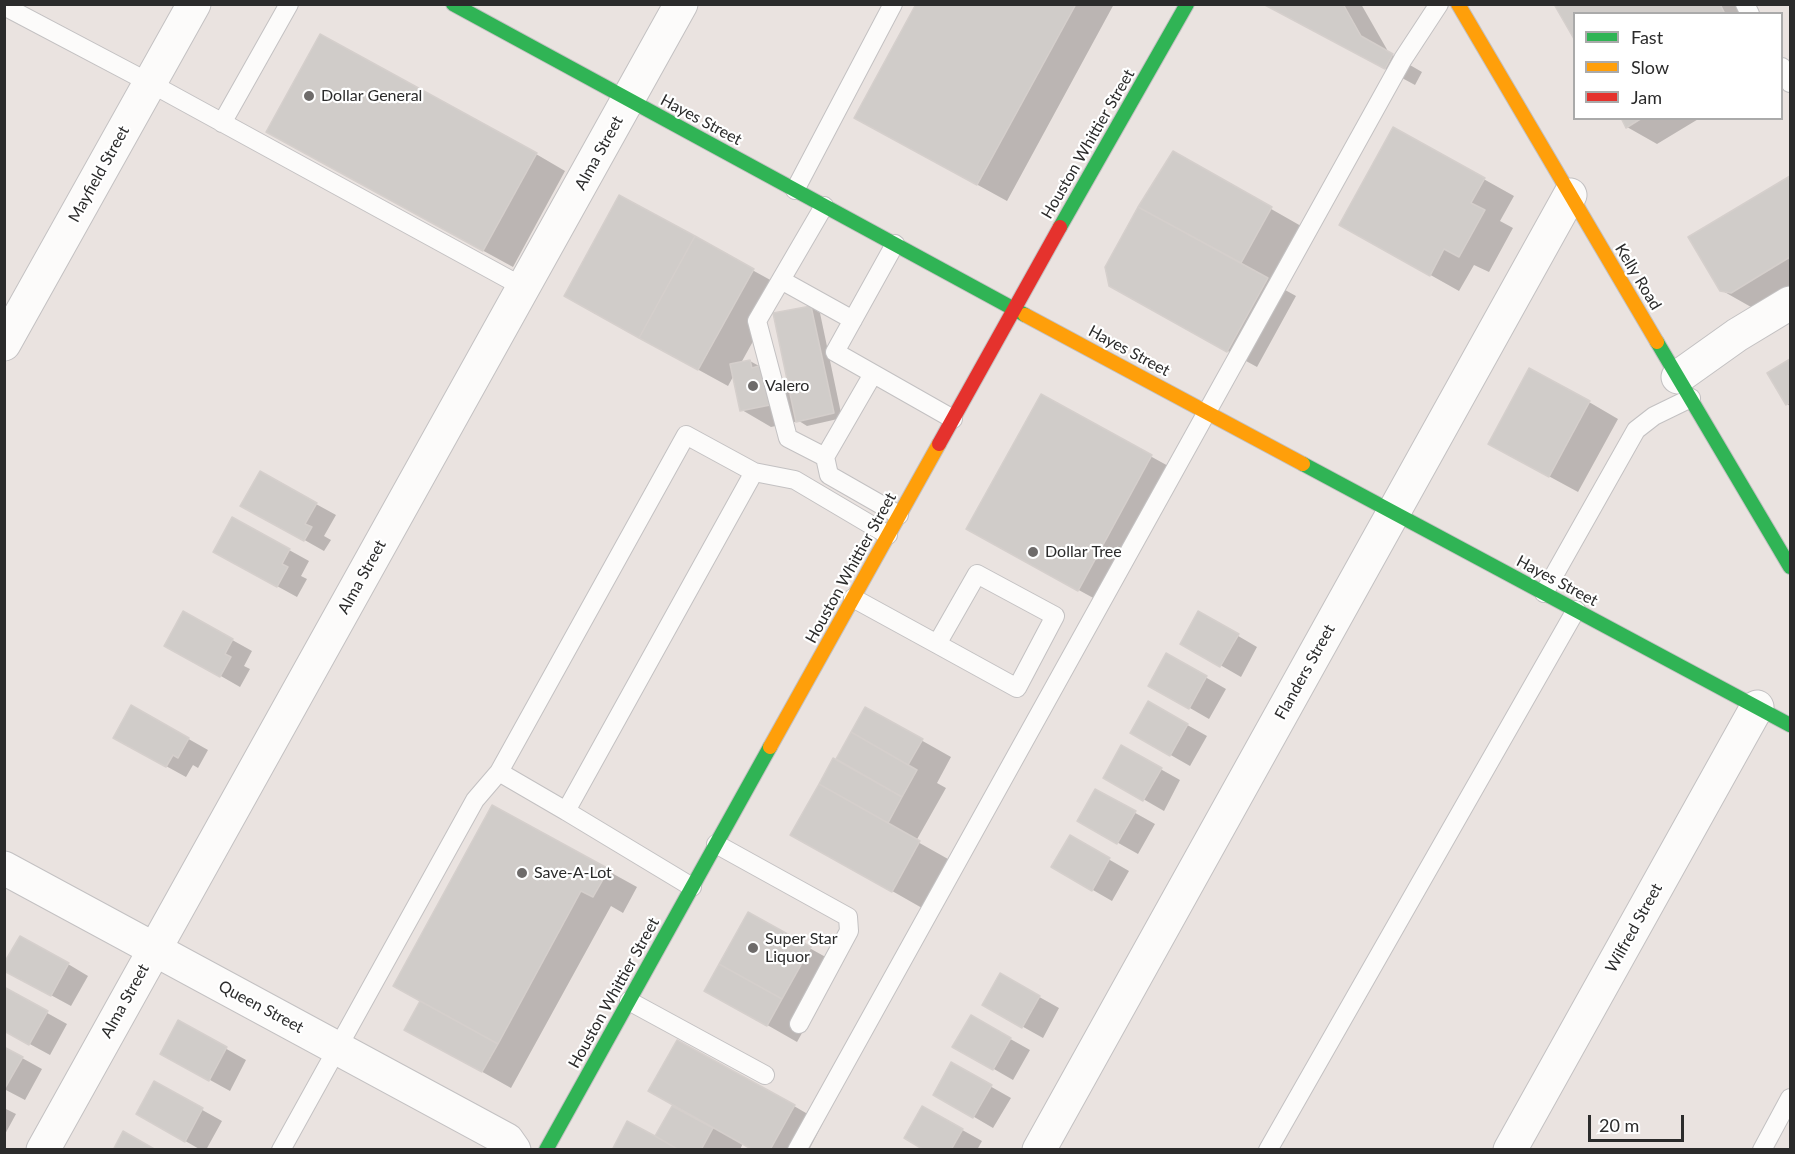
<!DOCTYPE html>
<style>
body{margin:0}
#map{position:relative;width:1795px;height:1154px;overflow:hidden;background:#eae3e0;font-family:Lato,sans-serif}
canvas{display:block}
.frame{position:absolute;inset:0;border:6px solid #2b2b2b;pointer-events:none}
.legend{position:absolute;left:1573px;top:12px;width:210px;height:108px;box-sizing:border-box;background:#fff;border:2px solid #aaa;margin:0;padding:8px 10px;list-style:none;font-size:18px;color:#2b2b2b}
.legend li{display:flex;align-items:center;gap:12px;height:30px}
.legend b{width:30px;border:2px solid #aaa}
.scale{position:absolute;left:1588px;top:1115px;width:96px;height:27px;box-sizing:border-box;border:3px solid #2b2b2b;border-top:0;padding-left:8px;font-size:18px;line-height:21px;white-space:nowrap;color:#2b2b2b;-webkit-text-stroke:4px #fff;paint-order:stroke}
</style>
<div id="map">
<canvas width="1795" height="1154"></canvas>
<div class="frame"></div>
<ul class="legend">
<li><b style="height:8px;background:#30b455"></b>Fast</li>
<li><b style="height:8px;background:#ff9f0a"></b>Slow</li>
<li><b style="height:8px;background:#e5322d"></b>Jam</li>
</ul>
<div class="scale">20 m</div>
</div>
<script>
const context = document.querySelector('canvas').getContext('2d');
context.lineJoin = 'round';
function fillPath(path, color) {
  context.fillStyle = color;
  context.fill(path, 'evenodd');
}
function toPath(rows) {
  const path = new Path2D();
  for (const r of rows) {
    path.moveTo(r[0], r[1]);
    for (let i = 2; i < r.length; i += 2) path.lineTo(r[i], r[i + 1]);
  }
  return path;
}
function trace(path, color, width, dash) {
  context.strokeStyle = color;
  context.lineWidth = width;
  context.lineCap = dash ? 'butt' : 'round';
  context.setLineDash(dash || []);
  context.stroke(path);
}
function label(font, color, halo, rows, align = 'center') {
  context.font = font + ' Lato,sans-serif';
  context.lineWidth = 4.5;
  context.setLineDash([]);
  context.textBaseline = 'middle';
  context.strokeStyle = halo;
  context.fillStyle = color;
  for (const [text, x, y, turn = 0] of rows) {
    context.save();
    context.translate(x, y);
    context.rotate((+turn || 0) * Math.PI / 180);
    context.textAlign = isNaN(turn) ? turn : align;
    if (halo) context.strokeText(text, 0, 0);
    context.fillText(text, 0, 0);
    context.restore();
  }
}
const shadow = toPath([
 [918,4,1114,4,1007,201,885,134],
 [1265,4,1361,4,1389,53,1422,72,1415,85],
 [1562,4,1739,4,1744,14,1574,14,1574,36,1557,7],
 [1622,118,1700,118,1657,144,1627,127],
 [1394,129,1514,196,1500,221,1513,228,1489,272,1474,265,1459,291,1370,241],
 [297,149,536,154,565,171,513,267],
 [1173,153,1301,226,1269,281,1296,296,1257,367,1140,303,1107,267],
 [1790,178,1790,291,1761,309,1751,307,1721,290,1690,238],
 [620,197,783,287,741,363,750,361,790,383,811,307,820,313,842,418,807,426,799,421,771,427,742,410,734,375,728,386,595,313],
 [1790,360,1790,406,1787,404,1769,374],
 [1041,396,1181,473,1108,606,998,546],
 [1589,402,1618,419,1578,492,1519,460],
 [316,504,336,515,324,536,331,540,324,551,262,516],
 [233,519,309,561,301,576,307,579,297,597,235,563],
 [184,613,252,651,244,666,250,669,240,687,186,656],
 [1199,613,1257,647,1241,677,1182,643],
 [1167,655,1226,689,1209,719,1150,685],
 [1148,703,1207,736,1190,766,1132,733],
 [132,707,208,750,198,768,193,765,186,777,135,749],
 [866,709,951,757,937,783,946,788,916,841,948,859,922,908,792,834],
 [1121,747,1180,780,1164,811,1105,777],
 [1096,791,1155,824,1138,854,1079,821],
 [1070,837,1129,871,1112,901,1053,867],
 [608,871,637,887,623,913,611,906,511,1088,406,1029,421,1001],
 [748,914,840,965,797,1042,706,990],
 [68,964,88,976,71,1006,23,980],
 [1000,975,1059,1008,1043,1038,984,1005],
 [4,989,67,1024,50,1055,4,1030],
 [971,1017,1030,1050,1013,1080,954,1046],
 [179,1022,246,1060,230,1091,181,1064],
 [4,1048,42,1069,25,1100,4,1089],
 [951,1064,1011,1098,993,1128,935,1094],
 [154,1083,222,1121,206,1150,201,1150,138,1114],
 [674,1105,794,1106,823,1123,809,1150,754,1150,743,1143,740,1150,614,1150,656,1139],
 [4,1108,16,1114,4,1136],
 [923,1108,982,1141,977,1150,926,1150]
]);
const building = toPath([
 [916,4,1076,4,977,185,854,118,916,4],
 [1263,4,1343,4,1361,36,1393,54,1385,69,1263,4],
 [1559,4,1720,4,1725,14,1574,14,1574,39,1555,6,1559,4],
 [320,34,537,153,483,251,266,132,320,34],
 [1621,118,1642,118,1626,128,1621,118],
 [1393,127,1485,178,1471,203,1485,210,1459,257,1444,249,1430,276,1339,225,1393,127],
 [1173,151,1272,207,1241,263,1138,207,1173,151],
 [1790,176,1790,257,1731,293,1720,291,1688,237,1790,176],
 [619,195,695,236,639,338,564,296,619,195],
 [1138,207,1268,278,1227,352,1109,286,1105,267,1138,207],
 [695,236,754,269,698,370,639,338,695,236],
 [811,306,834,413,796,422,773,313,811,306],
 [1790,359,1790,402,1786,405,1767,373,1790,359],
 [750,360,752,368,762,365,770,405,740,411,730,364,750,360],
 [1529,368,1590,401,1549,477,1488,444,1529,368],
 [1041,394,1152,455,1078,591,966,529,1041,394],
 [260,471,317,503,305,524,312,527,304,541,240,506,260,471],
 [232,517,290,549,282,564,288,567,277,587,213,552,232,517],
 [183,611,233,639,225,654,231,657,220,677,164,646,183,611],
 [1198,611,1239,634,1220,667,1180,644,1198,611],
 [1166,653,1207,676,1189,709,1148,686,1166,653],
 [1148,701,1188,724,1170,756,1130,733,1148,701],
 [131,705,189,738,178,758,173,755,166,767,113,738,131,705],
 [865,707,923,739,908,765,851,732,865,707],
 [851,732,917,770,902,797,836,759,851,732],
 [1121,745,1162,768,1143,801,1103,778,1121,745],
 [833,758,902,797,888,823,819,784,833,758],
 [819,784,920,841,892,892,790,835,819,784],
 [1095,789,1136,811,1117,844,1077,821,1095,789],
 [492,805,609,869,593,897,581,891,498,1044,393,986,492,805],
 [1070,835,1110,858,1092,891,1051,867,1070,835],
 [748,912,811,947,782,999,719,964,748,912],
 [20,936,69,963,51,996,4,971,4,963,20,936],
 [719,964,782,999,767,1026,704,991,719,964],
 [1000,973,1040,996,1022,1028,982,1005,1000,973],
 [4,987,48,1011,29,1045,4,1031,4,987],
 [420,1001,498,1044,482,1072,404,1030,420,1001],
 [971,1015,1011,1038,993,1070,952,1047,971,1015],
 [178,1020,227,1047,209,1081,160,1054,178,1020],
 [677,1040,795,1105,770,1150,753,1150,648,1091,677,1040],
 [4,1047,23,1057,4,1090,4,1047],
 [951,1062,992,1085,973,1118,933,1095,951,1062],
 [154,1081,203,1108,185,1142,136,1114,154,1081],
 [672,1106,713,1128,701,1150,679,1150,655,1136,672,1106],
 [922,1106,963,1129,951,1150,924,1150,904,1138,922,1106],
 [627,1121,655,1136,679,1150,612,1150,627,1121],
 [123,1131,156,1150,113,1150,123,1131]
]);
const lane = toPath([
 [1745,4,1750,14],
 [4,6,150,83,523,287],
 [1782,67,1790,83],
 [222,123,289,4],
 [795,190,893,4],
 [824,206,757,321,788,438,825,457,829,475,899,515],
 [895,244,835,352,953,419],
 [781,280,853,320],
 [825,457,873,374],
 [754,472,795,480,888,535],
 [1544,593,1636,430,1654,416,1691,398],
 [853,598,937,644,1017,688,1055,616,977,574,937,644],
 [499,772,566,811],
 [716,844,848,917,849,931,799,1024],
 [629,1001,765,1075],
 [281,1150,475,800,499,772,686,435,754,472,566,811,692,887],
 [797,1150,1403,59,1439,4],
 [1268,1150,1576,610],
 [1762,1150,1790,1098]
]);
const street = toPath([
 [4,344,194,4],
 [1678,377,1737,335,1790,303],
 [4,868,507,1140,514,1150],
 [43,1150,681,4],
 [1039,1150,1570,195],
 [1510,1150,1757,707]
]);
const fast = toPath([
 [453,4,1025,315],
 [1060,227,1187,4],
 [1657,342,1790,567],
 [1303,464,1790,725],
 [546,1150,770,747]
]);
const slow = toPath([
 [1458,4,1657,342],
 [1025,315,1303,464],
 [770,747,939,444]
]);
const jam = toPath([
 [939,444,1060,227]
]);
const markers = [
 [309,96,6,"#6e6b6a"],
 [753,386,6,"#6e6b6a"],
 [1033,552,6,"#6e6b6a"],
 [522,873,6,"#6e6b6a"],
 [753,948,6,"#6e6b6a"]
];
const poiNames = [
 ["Dollar General",321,96],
 ["Valero",765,386],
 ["Dollar Tree",1045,552],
 ["Save-A-Lot",534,873],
 ["Super Star",765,939],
 ["Liquor",765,957]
];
const streetNames = [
 ["Hayes Street",701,120,28],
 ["Houston Whittier Street",1088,144,-60],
 ["Alma Street",599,153,-61],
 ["Mayfield Street",99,174,-61],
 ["Kelly Road",1638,277,59],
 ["Hayes Street",1129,351,28],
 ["Houston Whittier Street",851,568,-61],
 ["Alma Street",362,577,-61],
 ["Hayes Street",1557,581,28],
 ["Flanders Street",1305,672,-61],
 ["Wilfred Street",1634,928,-61],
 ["Houston Whittier Street",614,993,-61],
 ["Alma Street",125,1001,-61],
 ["Queen Street",261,1007,28]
];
fillPath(shadow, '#0003');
fillPath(building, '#d0ccc9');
trace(building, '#d5cfcc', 1.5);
trace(lane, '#c3c1c2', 20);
trace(street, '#c3c1c2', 35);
trace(fast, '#c3c1c2', 16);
trace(slow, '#c3c1c2', 16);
trace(jam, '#c3c1c2', 16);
trace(lane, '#fcfbfa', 18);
trace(street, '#fcfbfa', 33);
trace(fast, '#30b455', 14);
trace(slow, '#ff9f0a', 14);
trace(jam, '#e5322d', 14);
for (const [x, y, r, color] of markers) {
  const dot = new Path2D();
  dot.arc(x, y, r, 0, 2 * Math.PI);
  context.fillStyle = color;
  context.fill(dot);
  trace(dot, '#fff', 2);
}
label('16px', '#2b2b2b', '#fff', poiNames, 'left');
label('16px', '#2b2b2b', '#fff', streetNames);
</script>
